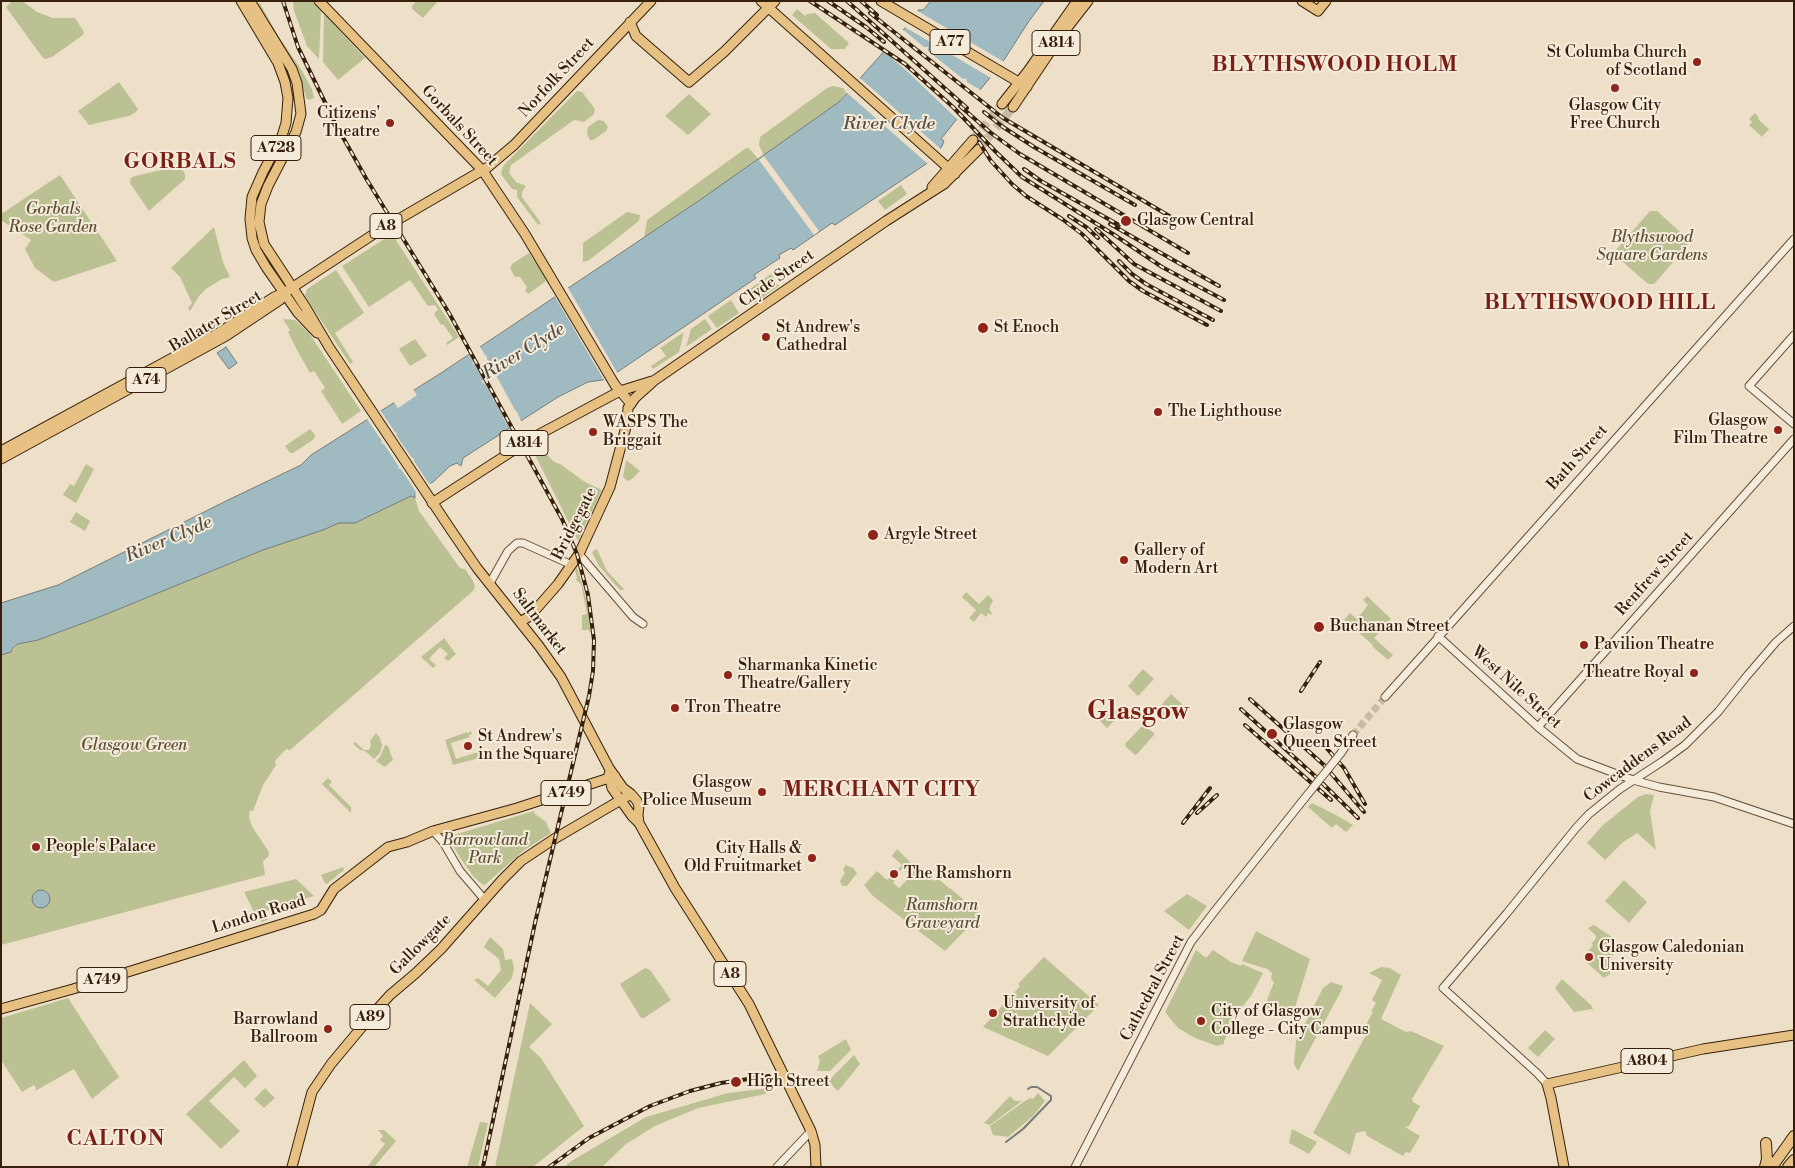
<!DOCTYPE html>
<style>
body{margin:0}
#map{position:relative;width:1795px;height:1168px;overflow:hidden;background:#eee0c8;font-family:"Libre Bodoni",serif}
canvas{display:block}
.frame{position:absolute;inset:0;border:2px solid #36200b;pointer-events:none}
</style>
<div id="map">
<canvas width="1795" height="1168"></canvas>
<div class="frame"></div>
</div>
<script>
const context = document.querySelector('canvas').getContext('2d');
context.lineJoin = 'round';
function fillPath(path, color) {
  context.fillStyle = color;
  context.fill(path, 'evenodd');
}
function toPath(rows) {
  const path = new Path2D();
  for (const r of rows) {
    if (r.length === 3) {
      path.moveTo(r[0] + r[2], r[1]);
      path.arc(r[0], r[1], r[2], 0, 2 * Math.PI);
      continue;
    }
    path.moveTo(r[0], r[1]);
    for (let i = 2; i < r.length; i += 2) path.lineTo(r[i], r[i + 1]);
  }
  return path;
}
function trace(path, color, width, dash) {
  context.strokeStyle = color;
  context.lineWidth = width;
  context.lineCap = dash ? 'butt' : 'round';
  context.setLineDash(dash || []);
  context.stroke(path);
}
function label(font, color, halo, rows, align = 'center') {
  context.font = font + ' "Libre Bodoni",serif';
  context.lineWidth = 4;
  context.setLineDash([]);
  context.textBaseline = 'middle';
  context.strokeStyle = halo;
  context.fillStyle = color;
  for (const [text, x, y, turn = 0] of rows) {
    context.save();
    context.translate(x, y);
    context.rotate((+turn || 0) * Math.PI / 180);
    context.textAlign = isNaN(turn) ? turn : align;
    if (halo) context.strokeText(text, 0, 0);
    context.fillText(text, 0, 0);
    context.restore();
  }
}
const green = toPath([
 [12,1,22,1,37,12,53,18,75,18,84,32,83,35,52,57,46,59,43,58,6,7],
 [256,1,258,4,260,3,277,34,301,69,312,89,314,98,309,100,306,98,301,79,295,63,263,14],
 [293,1,312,1,321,11,319,59,307,46,294,11],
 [416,1,438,1,423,18,412,9,412,6],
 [797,9,805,16,807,14,815,13,849,43,845,49,831,49,792,15],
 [324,14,365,58,338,80,323,62],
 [119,82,138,109,136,112,129,116,89,125,78,111],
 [833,86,843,88,846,92,839,102,764,156,759,145,760,137,827,88],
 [577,91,582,92,595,109,594,114,584,122,574,120,511,165,509,173,516,182,526,186,522,192,522,197,541,223,538,225,517,197,517,190,512,189,501,174,503,166],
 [689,94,711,114,688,135,665,116],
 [1755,113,1759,118,1758,119,1769,129,1762,137,1749,125,1752,122,1749,119],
 [598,120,604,121,608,127,606,131,593,140,590,140,587,134,588,127],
 [746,148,749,148,759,160,644,238,647,220],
 [174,167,180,167,182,169,185,174,185,179,149,211,130,183,131,178,135,176],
 [60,175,117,261,54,282,35,268,25,249,31,240,1,220,1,214],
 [901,185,907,194,885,210,878,201],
 [1650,211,1657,211,1688,239,1688,245,1654,284,1648,284,1616,256,1616,250],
 [627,212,640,215,639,221,588,261,583,262,583,243],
 [214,227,223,262,230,277,222,279,206,289,199,296,190,311,188,308,192,303,180,277,171,268],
 [392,234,459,337,447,345,446,343,453,338,443,324,441,325,434,314,438,309,435,305,428,306,410,280,369,307,342,266],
 [529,253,545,277,545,282,528,294,525,290,527,287,520,277,515,277,510,268,512,264],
 [336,270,364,313,335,333,353,362,350,364,305,296,307,289],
 [771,274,779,286,755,303,747,291],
 [731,300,739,313,717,328,708,316],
 [283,319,295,320,309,333,361,411,342,424,341,422,321,391,325,388,314,371,310,373,297,350,288,332,290,330],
 [705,319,712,329,686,347,691,329],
 [684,332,679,352,653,369,651,366,666,356,660,348],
 [415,339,427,356,410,366,399,349],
 [310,429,315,435,314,439,293,453,290,453,285,446],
 [535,442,554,462,560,464,585,482,602,490,578,541,530,445],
 [626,460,640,471,632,479,627,481,623,477],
 [86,464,94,469,76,503,63,495,70,484,74,486],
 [411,496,415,498,419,511,460,568,465,569,473,581,475,586,474,590,348,700,290,750,286,749,275,761,276,765,263,785,253,811,250,811,249,818,253,828,269,852,268,857,263,861,265,875,1,945,1,655,11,652,18,644,38,640,97,618,263,550,323,530,339,523,355,523],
 [76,512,90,521,85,531,70,522],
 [597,549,607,571,624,589,623,590,620,590,599,566,592,552],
 [577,567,587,601,591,631,589,633,589,630,582,630,582,615,587,614,581,584,576,580,577,578,575,570],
 [966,592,979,604,988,595,993,600,989,609,992,613,991,615,988,613,986,617,981,613,974,622,969,618,976,610,962,597],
 [1367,596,1391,619,1374,638,1393,655,1388,660,1372,646,1373,645,1344,620,1350,613,1357,619,1368,605,1363,600],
 [444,638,456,654,448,661,444,658,448,654,440,647,429,659,436,665,433,668,421,657],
 [1143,669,1154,679,1138,696,1128,686],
 [1171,694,1182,704,1167,721,1156,711],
 [1111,705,1121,714,1107,728,1098,719],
 [1143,725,1154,733,1154,735,1137,754,1135,755,1126,747,1125,744],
 [471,731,472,734,469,735,470,737,451,743,456,759,481,751,483,757,453,765,445,740,467,732,469,734,469,732],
 [376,733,380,738,382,745,380,753,374,759,365,751,360,750,353,744,355,742,364,750,369,750,371,745,370,741],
 [385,745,388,746,393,760,385,767,376,761,380,757],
 [328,778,332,782,329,785,351,807,351,813,322,784],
 [1646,794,1654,795,1650,811,1656,850,1637,833,1622,843,1605,860,1587,843,1603,825,1638,797],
 [1312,803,1336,815,1353,825,1346,832,1336,824,1332,828,1308,807],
 [534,811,535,814,546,822,551,833,523,851,486,884,483,885,473,876,461,859,451,842,450,836],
 [897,849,916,868,934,881,937,878,949,888,948,891,950,888,978,912,978,917,945,951,873,896,864,885,877,871,887,880,891,876,895,880,893,883,899,888,910,877,905,871,908,868,905,865,900,871,898,869,902,865,892,856],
 [846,865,853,868,857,873,847,886,842,886,840,881,845,873,843,869],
 [343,867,344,870,327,884,325,883,321,875],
 [296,879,314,896,266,911,268,920,261,922,260,917,257,918,244,892],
 [1624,880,1647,902,1629,923,1605,901],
 [1187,894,1207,906,1189,930,1164,911],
 [1594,925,1612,937,1615,943,1612,961,1610,963,1610,974,1604,978,1584,960,1584,956,1593,945,1591,944,1596,938,1596,936,1588,928],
 [1256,931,1310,959,1292,1017,1264,1008,1274,982,1271,979,1272,973,1267,969,1242,961],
 [490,937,503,949,505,960,512,959,514,969,512,978,495,998,474,980,478,978,488,986,501,970,499,959,484,947],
 [1196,950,1206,958,1213,950,1231,962,1241,966,1242,964,1263,973,1251,996,1226,1027,1230,1030,1224,1041,1224,1044,1217,1046,1195,1038,1178,1028,1165,1012],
 [1044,957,1099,1005,1048,1056,983,1027,1020,986,1018,984],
 [1381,967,1390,968,1401,975,1381,1019,1406,1032,1411,1031,1444,1046,1412,1099,1413,1102,1420,1106,1409,1126,1405,1127,1420,1136,1410,1153,1406,1152,1403,1156,1367,1136,1365,1131,1356,1133,1350,1155,1313,1133,1366,1035,1362,1032,1373,1012,1371,1011,1376,1003,1372,1000,1382,980,1369,973],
 [645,968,650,970,671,1000,644,1018,641,1018,620,984],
 [1562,979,1591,1005,1593,1009,1574,1012,1555,988],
 [1331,982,1343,986,1341,991,1298,1071,1294,1064,1296,1041,1323,988],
 [68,998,119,1077,92,1099,74,1069,35,1091,36,1088,34,1085,22,1092,1,1060,1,1018],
 [530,1003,552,1024,529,1047,541,1058,584,1126,533,1167,495,1167],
 [1545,1030,1555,1039,1538,1057,1528,1048],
 [846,1039,851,1050,830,1071,817,1071,820,1061,818,1056],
 [854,1055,860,1064,838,1091,828,1081],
 [244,1060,257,1076,245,1088,234,1077,209,1101,240,1131,221,1149,186,1114],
 [265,1088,275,1098,264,1108,254,1099],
 [770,1088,765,1094,698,1108,655,1126,626,1144,602,1167,564,1167,573,1160,646,1117,728,1093],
 [1038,1093,1045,1101,1033,1116,1008,1137,993,1135,990,1126,1022,1103,1030,1098,1033,1099],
 [1010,1096,1015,1101,1022,1101,990,1125,984,1123],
 [480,1122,488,1123,478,1167,467,1167],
 [1292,1129,1317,1142,1309,1154,1289,1143],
 [378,1130,384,1130,396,1141,374,1167,367,1167,385,1144,380,1140,383,1136]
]);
const water = toPath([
 [931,1,1044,1,1029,21,1004,60,941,139,944,141,941,148,926,164,835,225,832,223,793,250,791,248,779,255,780,258,754,275,756,278,619,371,603,380,588,382,558,397,463,458,461,466,457,463,450,466,433,482,415,493,415,498,411,496,355,523,339,523,323,530,263,550,97,618,38,640,18,644,13,648,11,652,1,655,1,603,58,585,226,501,301,465,311,455,441,373,700,200,839,102,919,12,918,10,923,10,931,1],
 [226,347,237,363,229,369,217,353,226,347],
 [41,899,9]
]);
const pier = toPath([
 [916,10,1004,62,991,78,903,26,916,11],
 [901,28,924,47,928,47,928,51,963,79,966,78,967,82,982,91,958,120,908,72,882,50],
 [860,78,942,150,929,165,846,92],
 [764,156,819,231,814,235,759,160],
 [567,286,618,374,605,382,554,295],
 [479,345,485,355,487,356,487,359,495,374,497,374,497,377,515,410,517,412,522,423,511,430,503,418,503,416,495,402,493,400,493,398,485,384,482,382,483,379,475,365,472,363,473,361,468,352],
 [412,388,417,395,398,408,393,401],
 [381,409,380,410,395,432,397,433,396,435,412,458,414,458,414,461,429,484,430,483,432,485,416,496,415,493,416,492,401,469,398,468,399,467,384,444,381,443,382,441,367,419,365,419]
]);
const stream = toPath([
 [1006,1142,1023,1129,1051,1100,1051,1096,1037,1087,1031,1087,1028,1089]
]);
const minorTunnel = toPath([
 [1353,735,1385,697]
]);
const majorTunnel = toPath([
 [973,140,1002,104],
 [979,149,1013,107]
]);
const minor = toPath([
 [1794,335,1749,386,1794,424],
 [579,554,633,617,643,624],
 [490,583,508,551,517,543,523,543,572,565],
 [1438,636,1538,727,1577,759,1633,780,1659,787,1714,797,1794,824],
 [1385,697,1794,239],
 [1538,727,1794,439],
 [1341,753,1353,735],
 [433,831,443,842,460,871,484,899],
 [1547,1084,1537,1073,1443,988,1507,913,1576,828,1589,814,1620,789,1663,761,1685,745,1718,712,1746,677,1776,642,1794,626],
 [777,1167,811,1131],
 [1075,1167,1191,942,1214,912,1304,799]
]);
const major = toPath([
 [241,1,278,63,285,82,288,98,286,123,282,136,263,172,252,197,250,219,252,238,256,250,266,267,298,313,317,333],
 [250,1,292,69,297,83,300,106,301,114,296,132,268,186,261,204,259,222,264,244,306,308,329,347,451,530,477,568,539,646,561,677,609,768,623,788,631,794,637,801,639,806,638,815,639,823],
 [319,1,483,171,525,234,615,385,631,404],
 [761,1,955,174],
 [881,1,1027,87],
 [1302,1,1318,11,1326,1],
 [630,22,636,36,689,82,724,52,775,1],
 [1002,104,1028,71,1077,1],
 [1013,107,1060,37,1088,1],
 [932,187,973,140],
 [1,451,220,332,274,297,284,293,380,230,488,167,514,145,651,1],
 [1,459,226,336,280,300,284,293],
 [432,503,534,437,620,391,652,381],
 [520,622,530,616,558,584,579,554,610,487,627,423,628,408,635,398,655,380,886,221,944,184,979,149],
 [609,774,612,788,632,816,639,823,675,888,749,1004,811,1131,815,1145,816,1167],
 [1,1009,73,989,314,914,321,910,334,889,388,847,407,842,433,831,517,808,615,776],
 [292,1167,312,1092,331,1064,371,1016,390,995,416,973,441,949,502,880,521,861,554,839,631,794],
 [1564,1167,1551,1098,1547,1084,1703,1049,1794,1035]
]);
const highway = toPath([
 [1765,1167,1767,1159,1766,1143],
 [1772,1167,1794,1136],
 [1788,1167,1794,1160]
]);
const rail = toPath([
 [283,1,298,47,336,125,367,180,449,313,562,519,577,554,588,595,594,640,593,671,589,696,535,923,483,1167],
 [810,1,905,64,953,107,995,151,1022,177,1113,234,1162,267,1224,300],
 [828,1,866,27,884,42],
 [847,1,967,108],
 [861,1,877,15],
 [870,13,1003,118,1171,217],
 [960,106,991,133,1020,154,1188,253],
 [984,112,1003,127,1034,147,1135,205],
 [979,142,991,161,1012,184,1026,196,1062,219,1082,234,1129,281,1143,291,1207,325],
 [1024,169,1041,181,1119,225],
 [1069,216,1086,227,1098,238],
 [1110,224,1219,286],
 [1096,229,1134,264,1221,311],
 [1119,261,1132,274,1146,284,1213,320],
 [1301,691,1320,662],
 [1250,699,1324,765,1364,812],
 [1241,709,1315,776,1358,818],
 [1245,725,1331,800],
 [1323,744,1344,768,1365,804],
 [1197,813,1217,795],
 [1183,823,1210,788],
 [549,1167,589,1138,650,1106,690,1091,721,1083,769,1076]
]);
const minorBridge = toPath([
 [1304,799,1341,753]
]);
const markers = [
 [1697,62,5,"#8f2418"],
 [1615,88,5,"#8f2418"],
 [390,123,5,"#8f2418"],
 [1126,221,6,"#8f2418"],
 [983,328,6,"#8f2418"],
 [766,337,5,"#8f2418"],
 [1158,412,5,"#8f2418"],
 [1778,430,5,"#8f2418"],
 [593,432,5,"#8f2418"],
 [873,535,6,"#8f2418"],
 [1124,560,5,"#8f2418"],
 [1319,627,6,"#8f2418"],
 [1584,645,5,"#8f2418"],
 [1694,673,5,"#8f2418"],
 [728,675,5,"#8f2418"],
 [675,708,5,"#8f2418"],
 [1272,734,6,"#8f2418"],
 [468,746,5,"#8f2418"],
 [762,792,5,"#8f2418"],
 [36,847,5,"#8f2418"],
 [812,858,5,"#8f2418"],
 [894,874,5,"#8f2418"],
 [1589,957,5,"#8f2418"],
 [993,1013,5,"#8f2418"],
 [1201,1021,5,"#8f2418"],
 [328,1029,5,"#8f2418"],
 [736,1082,6,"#8f2418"]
];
const shields = [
 [950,42,40],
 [1056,43,48],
 [276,148,50],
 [386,226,32],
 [146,380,40],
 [524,443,48],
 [566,793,50],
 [730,974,32],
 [102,980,50],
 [370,1017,40],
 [1647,1061,52]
];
const shieldNames = [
 ["A77",950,42],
 ["A814",1056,43],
 ["A728",276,148],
 ["A8",386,226],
 ["A74",146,380],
 ["A814",524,443],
 ["A749",566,793],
 ["A8",730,974],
 ["A749",102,980],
 ["A89",370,1017],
 ["A804",1647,1061]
];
const poiNames = [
 ["St Columba Church",1687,53,"right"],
 ["of Scotland",1687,71,"right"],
 ["Glasgow City",1615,106,"center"],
 ["Free Church",1615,124,"center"],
 ["Citizens'",380,114,"right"],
 ["Theatre",380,132,"right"],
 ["Glasgow Central",1137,221],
 ["St Andrew's",776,328],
 ["Cathedral",776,346],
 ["St Enoch",994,328],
 ["The Lighthouse",1168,412],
 ["Glasgow",1768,421,"right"],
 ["Film Theatre",1768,439,"right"],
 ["WASPS The",603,423],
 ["Briggait",603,441],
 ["Argyle Street",884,535],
 ["Gallery of",1134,551],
 ["Modern Art",1134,569],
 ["Buchanan Street",1330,627],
 ["Pavilion Theatre",1594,645],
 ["Sharmanka Kinetic",738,666],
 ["Theatre/Gallery",738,684],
 ["Theatre Royal",1684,673,"right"],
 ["Tron Theatre",685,708],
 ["Glasgow",1283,725],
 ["Queen Street",1283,743],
 ["St Andrew's",478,737],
 ["in the Square",478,755],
 ["Glasgow",752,783,"right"],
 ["Police Museum",752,801,"right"],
 ["People's Palace",46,847],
 ["City Halls &",802,849,"right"],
 ["Old Fruitmarket",802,867,"right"],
 ["The Ramshorn",904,874],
 ["Glasgow Caledonian",1599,948],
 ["University",1599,966],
 ["University of",1003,1004],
 ["Strathclyde",1003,1022],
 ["City of Glasgow",1211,1012],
 ["College - City Campus",1211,1030],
 ["Barrowland",318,1020,"right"],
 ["Ballroom",318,1038,"right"],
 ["High Street",747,1082]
];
const streetNames = [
 ["Norfolk Street",557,78,-47],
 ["Gorbals Street",459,126,47],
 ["Clyde Street",777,279,-35],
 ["Ballater Street",216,322,-31],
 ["Bath Street",1578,458,-48],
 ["Bridgegate",575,524,-63],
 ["Renfrew Street",1655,574,-48],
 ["Saltmarket",539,622,53],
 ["West Nile Street",1516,688,42],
 ["Cowcaddens Road",1638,760,-37],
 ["London Road",259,915,-17],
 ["Gallowgate",421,945,-45],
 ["Cathedral Street",1153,988,-62]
];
const parkNames = [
 ["Gorbals",53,210],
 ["Rose Garden",53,228],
 ["Blythswood",1652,238],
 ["Square Gardens",1652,256],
 ["Glasgow Green",134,746],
 ["Barrowland",485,841],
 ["Park",485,859],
 ["Ramshorn",942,906],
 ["Graveyard",942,924]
];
const waterNames = [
 ["River Clyde",889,125],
 ["River Clyde",524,352,-31],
 ["River Clyde",169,540,-23]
];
const districtNames = [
 ["BLYTHSWOOD HOLM",1335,66],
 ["GORBALS",180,163],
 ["BLYTHSWOOD HILL",1600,304],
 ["MERCHANT CITY",882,791],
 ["CALTON",116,1140]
];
const townNames = [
 ["Glasgow",1138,713]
];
fillPath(green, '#bcc193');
fillPath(water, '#9fbac1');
trace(water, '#757c78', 1);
fillPath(pier, '#eee0c8');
trace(stream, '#757c78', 2);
trace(minorTunnel, '#c9baa2', 7, [7, 3.5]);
trace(majorTunnel, '#c9baa2', 9, [9, 4.5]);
trace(minor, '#64503a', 9);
trace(major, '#36200b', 11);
trace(highway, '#36200b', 12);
trace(minor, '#f4ebdb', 7);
trace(major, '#e7c084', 9);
trace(highway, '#e7c084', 10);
trace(rail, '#36200b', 4);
trace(rail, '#f4ebdb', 2, [5.5]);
trace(minorBridge, '#64503a', 9, []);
trace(minorBridge, '#f4ebdb', 7);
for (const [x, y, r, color] of markers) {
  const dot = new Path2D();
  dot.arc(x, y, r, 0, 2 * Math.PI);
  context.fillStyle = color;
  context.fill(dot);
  trace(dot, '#f4ebdb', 2);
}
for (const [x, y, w] of shields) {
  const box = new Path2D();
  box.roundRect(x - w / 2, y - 12.5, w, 25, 4);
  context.fillStyle = '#f4ebdb';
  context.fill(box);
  trace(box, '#36200b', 1);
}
label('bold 15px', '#36200b', null, shieldNames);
label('16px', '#36200b', '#f4ebdb', poiNames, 'left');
label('16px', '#36200b', '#f4ebdb', streetNames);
label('italic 16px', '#5e5034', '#f4ebdb', parkNames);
label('italic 18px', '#564e42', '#f4ebdb', waterNames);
context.letterSpacing = '1px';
label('bold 21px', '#7a1f14', '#f4ebdb', districtNames);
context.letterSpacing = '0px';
label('bold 26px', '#7a1f14', '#f4ebdb', townNames);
</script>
